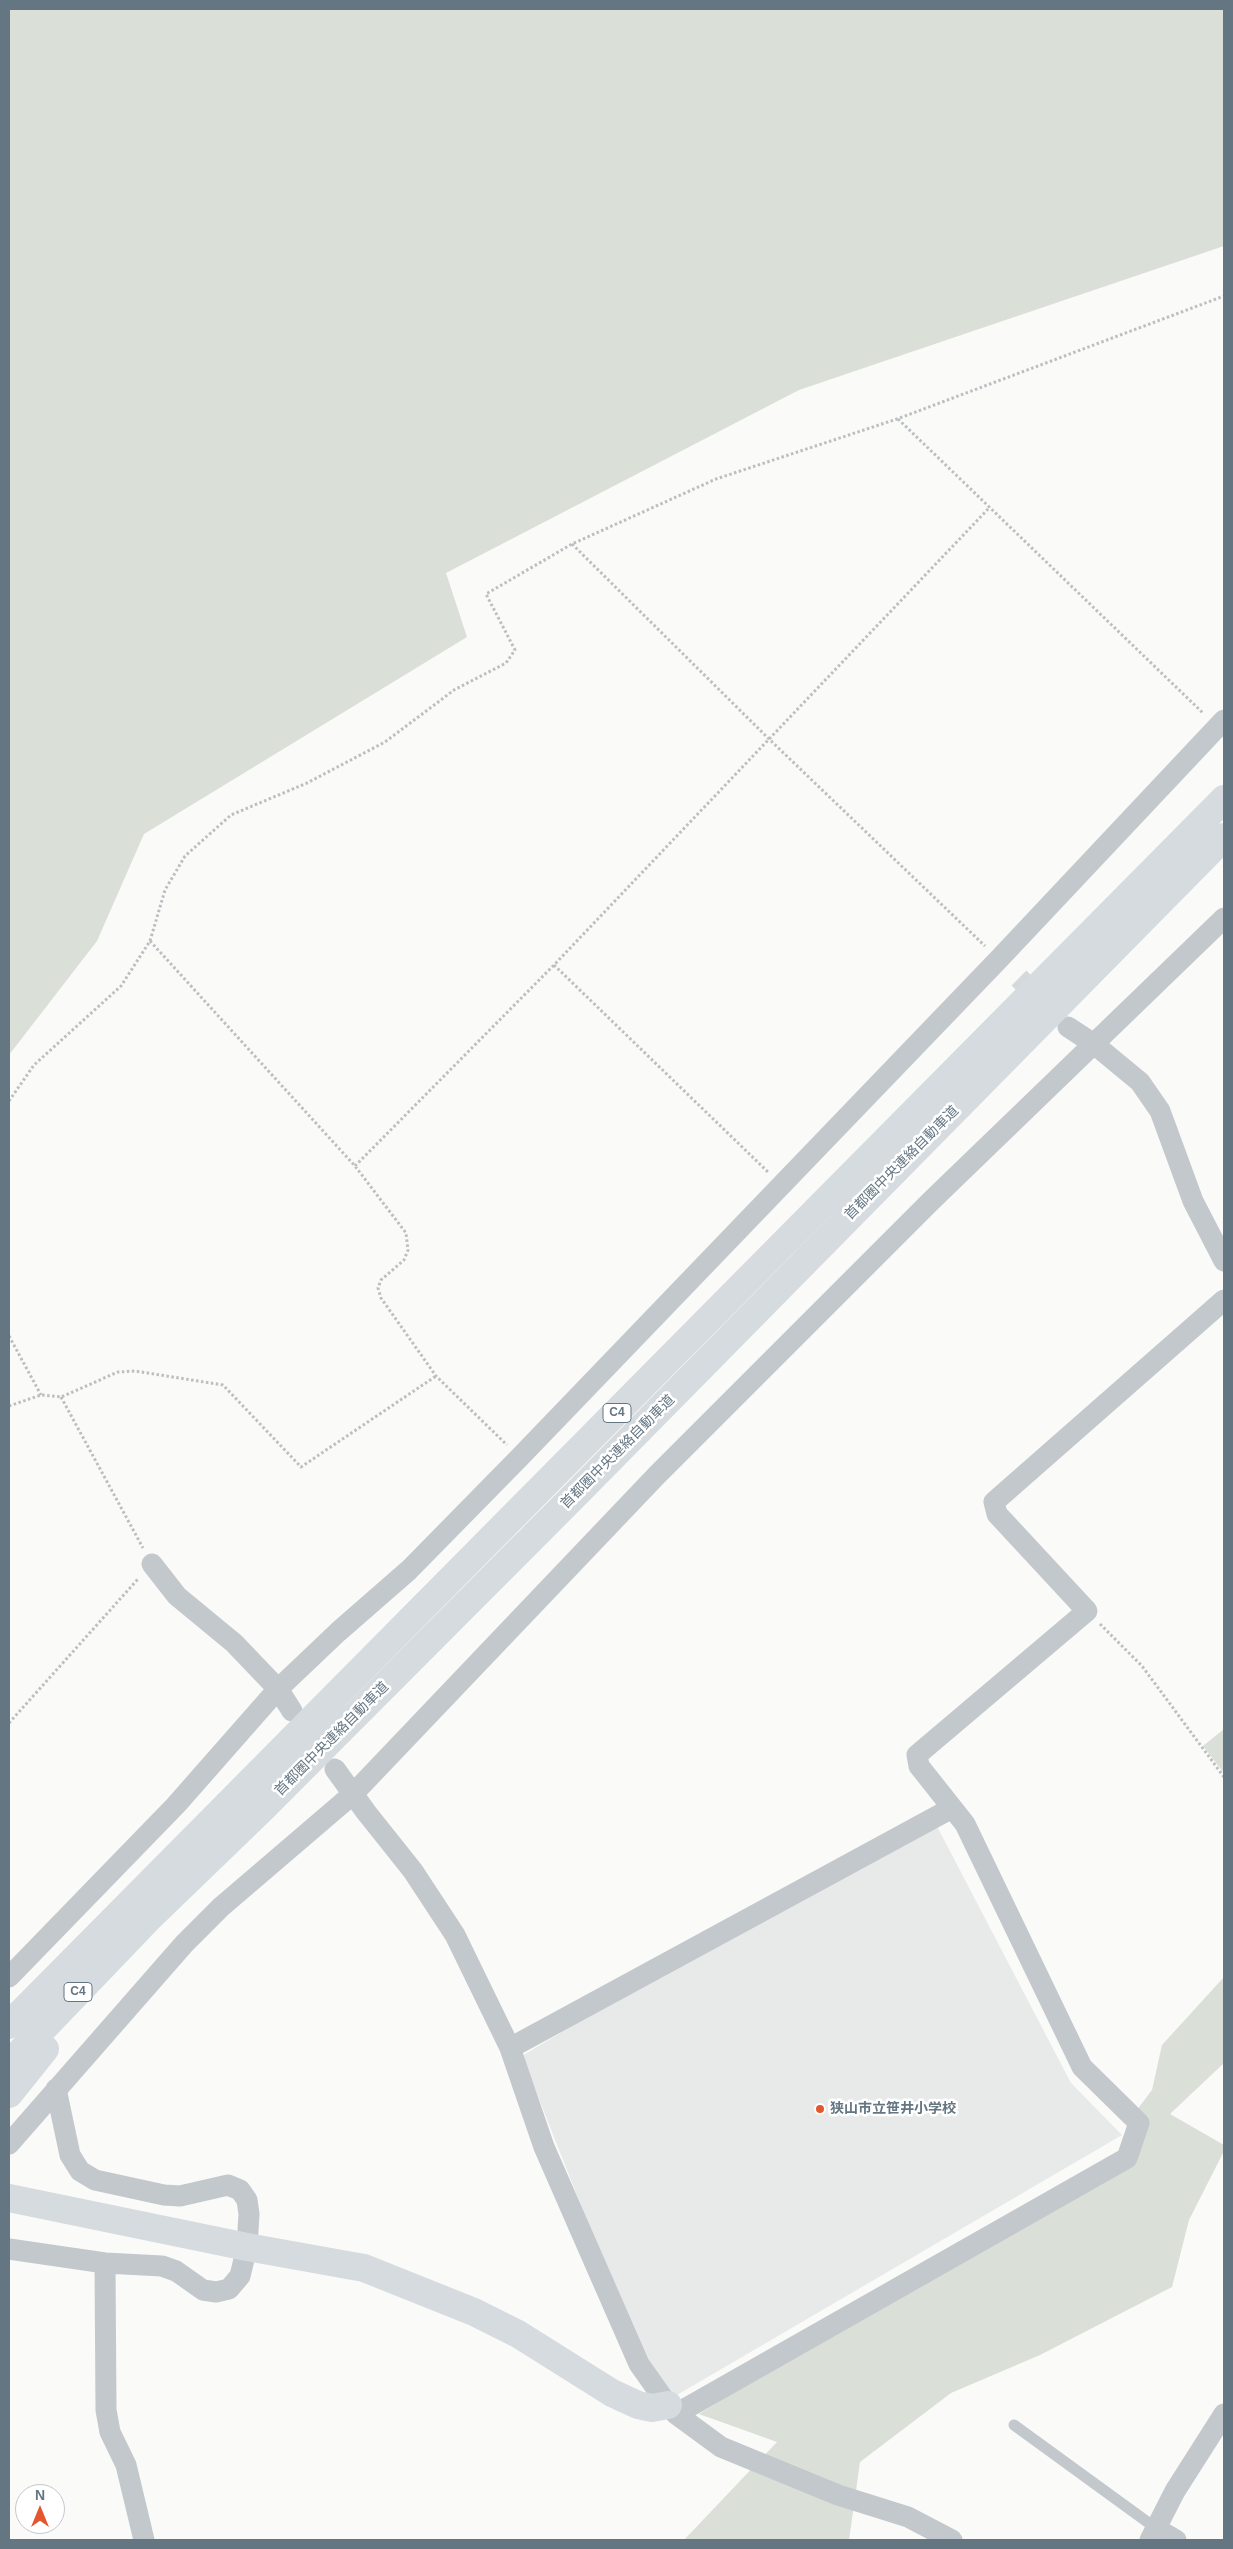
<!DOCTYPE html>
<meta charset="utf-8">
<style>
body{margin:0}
#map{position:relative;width:1233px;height:2549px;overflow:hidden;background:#fafaf8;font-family:Arial,sans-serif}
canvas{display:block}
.frame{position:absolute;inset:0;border:10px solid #657683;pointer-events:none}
.north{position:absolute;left:15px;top:2484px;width:50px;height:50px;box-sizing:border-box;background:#fff;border:1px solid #c1c8cd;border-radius:50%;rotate:0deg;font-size:14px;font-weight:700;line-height:20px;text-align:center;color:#657683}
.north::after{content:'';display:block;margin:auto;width:18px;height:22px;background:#e4572e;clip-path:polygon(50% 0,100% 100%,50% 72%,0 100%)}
</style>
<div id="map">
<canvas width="1233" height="2549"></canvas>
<div class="frame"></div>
<div class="north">N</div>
</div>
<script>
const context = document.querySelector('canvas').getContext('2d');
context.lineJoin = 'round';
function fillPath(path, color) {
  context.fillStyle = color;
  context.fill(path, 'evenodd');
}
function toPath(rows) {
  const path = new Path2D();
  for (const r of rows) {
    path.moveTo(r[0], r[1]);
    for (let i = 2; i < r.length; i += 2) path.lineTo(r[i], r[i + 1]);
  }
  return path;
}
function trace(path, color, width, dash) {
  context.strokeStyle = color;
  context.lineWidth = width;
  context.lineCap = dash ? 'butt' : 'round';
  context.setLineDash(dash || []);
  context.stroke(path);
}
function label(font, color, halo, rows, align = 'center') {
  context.font = font + ' Arial,"Noto Sans JP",sans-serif';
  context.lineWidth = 5;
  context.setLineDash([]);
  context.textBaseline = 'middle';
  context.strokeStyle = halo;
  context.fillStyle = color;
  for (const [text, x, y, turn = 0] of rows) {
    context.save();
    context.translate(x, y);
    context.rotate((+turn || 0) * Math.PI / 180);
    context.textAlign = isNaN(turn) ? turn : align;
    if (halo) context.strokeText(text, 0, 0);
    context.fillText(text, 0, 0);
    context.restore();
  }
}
const built = toPath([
 [929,1811,1071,2083,1122,2135,665,2402,640,2355,522,2056]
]);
const green = toPath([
 [9,9,1224,9,1224,246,799,390,446,573,467,637,144,834,97,941,9,1055],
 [1224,1729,1224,1773,1203,1746],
 [1224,1977,1224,2063,1170,2114,1224,2145,1224,2151,1189,2220,1172,2287,1040,2355,951,2393,860,2462,849,2540,684,2540,777,2442,699,2414,1129,2148,1127,2123,1152,2090,1162,2045]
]);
const streetTunnel = toPath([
 [1019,978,1044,1003]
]);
const path = toPath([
 [898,419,1203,713],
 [572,544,769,739,985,946],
 [150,941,355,1166,406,1233,408,1250,404,1260,381,1280,378,1288,381,1298,436,1376,507,1445],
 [554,965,768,1172],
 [9,1101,34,1065,121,986,150,941,165,890,185,856,231,815,307,783,385,742,454,690,506,663,515,650,486,594,572,544,716,479,897,419,1224,296],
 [355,1166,554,965,990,507],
 [9,1336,41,1395],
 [61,1397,143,1548],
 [9,1406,41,1395,61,1397,118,1372,135,1371,223,1385,301,1467,436,1376],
 [1100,1624,1142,1666,1224,1777],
 [9,1723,138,1579]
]);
const lane = toPath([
 [1014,2425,1157,2529]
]);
const street = toPath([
 [1068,1027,1094,1044,1140,1082,1160,1111,1193,1201,1224,1261],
 [152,1564,177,1596,234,1643,278,1689,292,1711],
 [335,1769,366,1812,413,1871,455,1935,510,2048,544,2147,639,2364,668,2405,676,2414,721,2447,838,2495,908,2517,952,2540],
 [9,1977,176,1805,278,1689,338,1632,409,1570,520,1457,999,959,1224,720],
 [510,2048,952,1808],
 [9,2144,184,1944,221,1907,353,1794,657,1475,931,1201,1224,918],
 [9,2249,105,2263,162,2266,176,2271,203,2290,216,2292,229,2289,240,2276,247,2247,249,2214,247,2200,240,2190,228,2185,180,2196,164,2195,95,2180,80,2171,70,2155,56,2089],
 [105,2263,106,2410,110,2432,126,2465,144,2540],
 [676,2414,1127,2158,1139,2123,1082,2067,965,1824,919,1766,917,1755,1087,1611,997,1514,994,1502,1224,1300],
 [1157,2529,1176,2540],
 [1150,2540,1175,2491,1224,2414]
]);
const secondary = toPath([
 [9,2198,247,2247,364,2268,474,2312,518,2334,612,2393,638,2405,652,2408,668,2405]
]);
const highway = toPath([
 [9,2025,1224,799],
 [9,2064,147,1920,263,1808,577,1493,1224,837],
 [9,2094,45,2049]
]);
const markers = [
 [820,2109,5,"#e4572e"]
];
const shields = [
 [617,1413,28],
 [78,1992,28]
];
const shieldNames = [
 ["C4",617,1413],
 ["C4",78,1992]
];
const streetNames = [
 ["首都圏中央連絡自動車道",902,1163,-45],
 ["首都圏中央連絡自動車道",618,1452,-45],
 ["首都圏中央連絡自動車道",332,1739,-45]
];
const poiNames = [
 ["狭山市立笹井小学校",830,2109]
];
fillPath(built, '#e8e9e9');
fillPath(green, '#dadfd7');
trace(streetTunnel, '#d5d9db', 21, [21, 11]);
trace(path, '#bbbfc2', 3, [2.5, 2.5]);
trace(lane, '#c3c8cc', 11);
trace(street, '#c3c8cc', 21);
trace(secondary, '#d6dbdf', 28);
trace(highway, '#d6dbdf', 28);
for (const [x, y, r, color] of markers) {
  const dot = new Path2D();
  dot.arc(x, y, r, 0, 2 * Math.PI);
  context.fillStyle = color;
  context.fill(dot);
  trace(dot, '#fff', 2);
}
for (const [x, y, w] of shields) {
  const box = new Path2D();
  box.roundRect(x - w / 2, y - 9.5, w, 19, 4);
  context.fillStyle = '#fff';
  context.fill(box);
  trace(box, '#657683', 1);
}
label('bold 12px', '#657683', null, shieldNames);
label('14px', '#657683', '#fff', streetNames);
label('bold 14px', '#657683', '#fff', poiNames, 'left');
</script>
